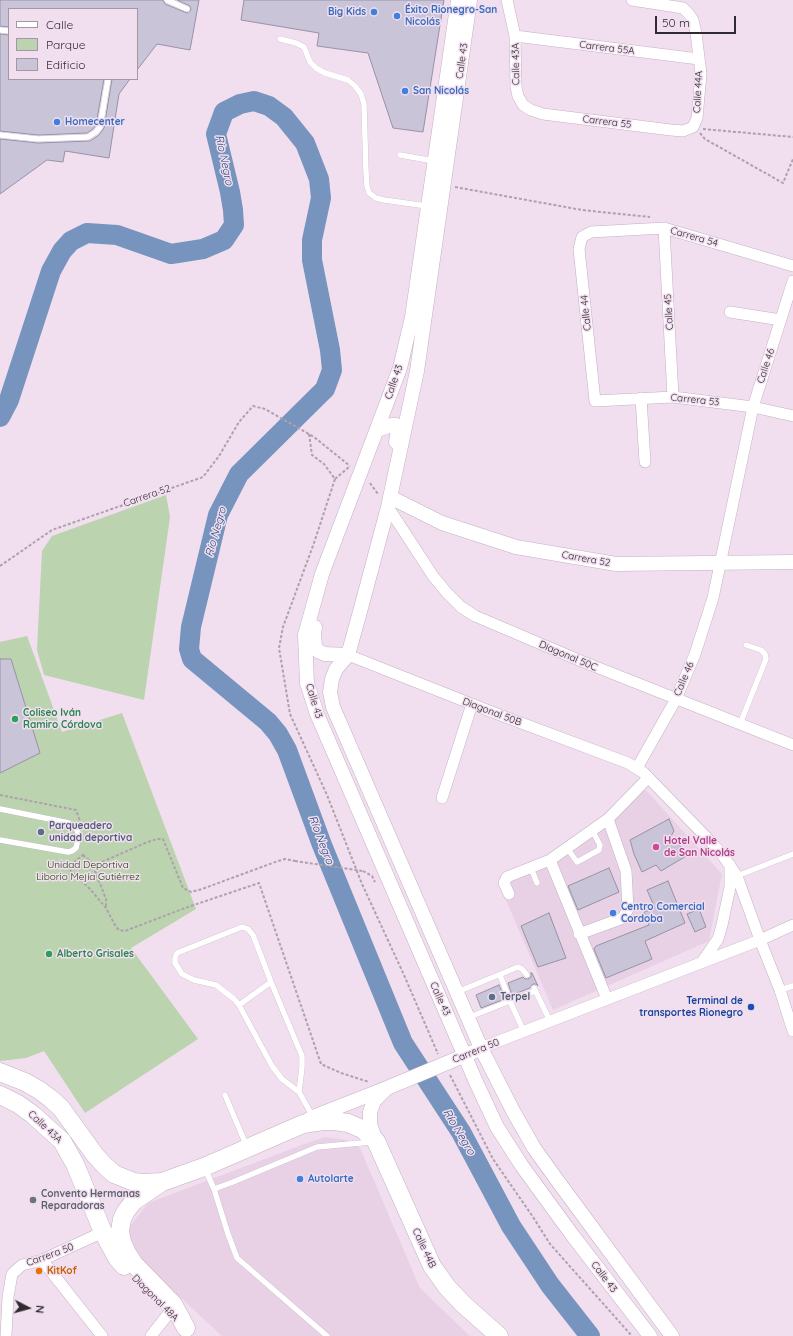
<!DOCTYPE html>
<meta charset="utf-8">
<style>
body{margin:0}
#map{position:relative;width:793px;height:1336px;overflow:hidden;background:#f1dfef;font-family:Quicksand,sans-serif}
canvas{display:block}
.legend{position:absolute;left:8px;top:8px;width:130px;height:72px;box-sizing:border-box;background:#f1dfef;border:1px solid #a497a3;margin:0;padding:5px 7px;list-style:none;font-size:12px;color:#312a31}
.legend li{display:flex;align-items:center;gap:8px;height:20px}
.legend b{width:20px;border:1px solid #a497a3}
.north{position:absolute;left:8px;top:1288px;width:40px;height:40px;-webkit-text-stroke:3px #f1dfef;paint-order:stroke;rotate:96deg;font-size:11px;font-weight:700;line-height:16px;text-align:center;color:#312a31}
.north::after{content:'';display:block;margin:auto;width:14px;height:18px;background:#312a31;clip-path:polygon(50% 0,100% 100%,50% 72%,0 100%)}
.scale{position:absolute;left:655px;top:16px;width:81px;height:18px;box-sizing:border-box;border:2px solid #312a31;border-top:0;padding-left:5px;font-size:12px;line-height:14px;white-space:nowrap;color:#312a31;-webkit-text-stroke:3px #f1dfef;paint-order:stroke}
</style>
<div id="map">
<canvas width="793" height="1336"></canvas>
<ul class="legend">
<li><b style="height:5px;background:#fff"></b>Calle</li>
<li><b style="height:11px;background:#bbd3ae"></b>Parque</li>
<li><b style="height:11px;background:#cac4d9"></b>Edificio</li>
</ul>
<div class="north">N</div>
<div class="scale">50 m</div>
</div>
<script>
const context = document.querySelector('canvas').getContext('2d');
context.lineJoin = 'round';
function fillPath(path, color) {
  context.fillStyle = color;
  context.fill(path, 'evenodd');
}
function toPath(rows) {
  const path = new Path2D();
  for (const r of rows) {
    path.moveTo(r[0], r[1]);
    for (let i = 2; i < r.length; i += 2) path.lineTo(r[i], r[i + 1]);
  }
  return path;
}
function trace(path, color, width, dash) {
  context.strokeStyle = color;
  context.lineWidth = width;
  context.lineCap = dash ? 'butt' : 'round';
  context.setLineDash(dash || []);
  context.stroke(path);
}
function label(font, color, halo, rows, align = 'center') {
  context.font = font + ' Quicksand,sans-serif';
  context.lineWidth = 3;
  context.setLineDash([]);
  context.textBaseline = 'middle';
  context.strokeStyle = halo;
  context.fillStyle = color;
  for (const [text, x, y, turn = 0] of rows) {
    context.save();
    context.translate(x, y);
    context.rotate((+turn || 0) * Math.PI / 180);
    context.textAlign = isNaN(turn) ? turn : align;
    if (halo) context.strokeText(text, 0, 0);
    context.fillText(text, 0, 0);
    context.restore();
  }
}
const built = toPath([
 [644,788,722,874,709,941,553,1010,500,886,613,817],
 [325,1137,347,1140,360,1148,420,1288,470,1336,222,1336,137,1257,126,1231,148,1203,307,1143]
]);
const green = toPath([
 [166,495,170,517,144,700,44,675,37,650,42,551,52,536],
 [27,636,62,732,122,713,196,909,131,948,198,1039,85,1113,44,1051,26,1058,0,1061,0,642]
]);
const river = toPath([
 [0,417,9,400,51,271,62,251,71,241,87,233,117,235,171,254,203,249,224,240,234,225,233,210,230,192,216,134,224,112,240,104,254,101,269,106,284,117,305,143,319,179,321,198,312,240,312,260,330,350,332,370,325,389,239,474,218,515,191,627,189,649,192,659,268,722,278,734,287,750,322,845,403,1043,461,1132,511,1226,550,1285,590,1336]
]);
const building = toPath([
 [0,0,163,0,165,4,187,13,191,10,190,6,177,0,199,0,190,50,157,44,137,70,137,9,9,9,9,27,0,26,0,0],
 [244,0,444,0,423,132,393,128,368,53,317,46,319,33,241,20,244,0],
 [0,34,9,35,9,79,104,79,96,125,93,129,87,133,38,135,0,131,0,34],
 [112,79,130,79,119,94,109,158,65,151,63,162,47,160,0,194,0,139,38,143,90,141,99,135,104,128,112,79],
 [0,659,11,659,40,753,0,773,0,659],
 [669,819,674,831,671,836,688,855,661,871,656,865,642,872,634,854,630,840,669,819],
 [609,868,619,892,578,910,568,886,609,868],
 [668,881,685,923,645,941,652,959,606,978,594,949,596,946,649,925,644,912,655,908,647,890,668,881],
 [699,909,706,927,695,932,687,914,699,909],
 [549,913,566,958,538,967,521,926,549,913],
 [531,973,532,973,538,986,536,984,533,984,530,988,512,995,508,983,523,977,525,979,528,979,531,977,531,973],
 [499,985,505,999,481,1008,476,995,499,985]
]);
const path = toPath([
 [703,129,793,137],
 [700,133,705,139,783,183,793,159],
 [455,187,582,210,650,217],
 [309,434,312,455,324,464,335,479,314,543,283,627,279,648,290,714,327,795,362,884,404,975,438,1054],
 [335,479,349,467],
 [370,483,378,494],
 [0,566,52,530,203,477,219,456,239,422,253,406,265,409,314,437,350,466],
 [0,795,76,810,80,821],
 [83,855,92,863,106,899,106,908],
 [67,860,71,871,90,889,106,908,116,927,119,930,125,931,185,908,259,883,321,1064,341,1073,369,1082],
 [69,864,73,863,83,855,84,852],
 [93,866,145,843,157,839,163,839,183,888,191,892,202,889,278,861,285,859,295,861],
 [363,871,372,876,375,882],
 [450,1075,493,1159,533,1217,550,1244,632,1336]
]);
const service = toPath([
 [167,0,187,9],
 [0,30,9,31],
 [280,39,296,43,304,47,310,62,316,68,325,73,348,80,355,86,361,94,364,104,366,172,367,186,369,193,376,198,384,200,427,206],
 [0,135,38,139,88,137,96,132,100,127,108,79],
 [400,155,434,161],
 [740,724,766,659,765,654,761,650,746,645],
 [0,809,69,823,77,830,79,835,76,848,72,851,68,852,0,840],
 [567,848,577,862,599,850,600,845,592,830],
 [531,868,537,883],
 [737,876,793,854],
 [500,975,510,1001,535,991],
 [534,988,550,1021],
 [780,990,793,986],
 [457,992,518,967,522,969,527,975],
 [239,1005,271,982],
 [467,1018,510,1001,524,1032],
 [299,1092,302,1067,302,1056,271,982,253,935,248,929,242,927,177,953,175,958,175,963,182,974,194,980,216,985,234,999,239,1005,272,1066,282,1079,299,1092,313,1117],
 [225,1095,247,1147],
 [205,1169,214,1189,228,1234,237,1258,327,1336],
 [214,1189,233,1182,317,1147,371,1142]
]);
const minor = toPath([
 [507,0,515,36,516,87,518,96,523,105,531,110,543,114,671,130,683,131,693,127,697,118,701,74,696,33,693,20,689,14,683,8,632,0],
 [515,36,699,59],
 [664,228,673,397],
 [793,266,664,228,591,232,582,237,579,249,595,401,673,397,753,407,793,416],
 [730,312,781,320],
 [641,398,645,462],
 [388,507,433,576,447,593,461,607,475,616,581,661,793,745],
 [348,655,492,712,628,763,644,773,708,839,721,853,737,876,760,940,780,990,793,1031],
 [637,768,676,699,695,654,713,598,753,407,793,281],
 [442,798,472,704],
 [550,860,607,999],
 [509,894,504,883,507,877,550,860,608,819,648,778],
 [579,934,623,918,628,909,626,871,608,819],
 [702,962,718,939,722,925,730,887,730,865],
 [481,1048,760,940,793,925],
 [42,1260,102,1336],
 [6,1336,8,1297,12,1274,22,1265,42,1260,103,1232],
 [151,1336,169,1313]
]);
const tertiary = toPath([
 [458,0,412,317,400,368,322,574,305,635,307,683,317,714,476,1082,497,1127,522,1166,573,1236,650,1336],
 [470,0,417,371,388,507,361,608,348,655,336,669,332,679,330,692,333,707,481,1048,513,1111,534,1148,557,1180,672,1336],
 [377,430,392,425,396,425,398,431,396,442],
 [390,497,442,523,516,547,616,564,793,562],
 [315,627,314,634,315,646,318,651,325,654,348,655],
 [308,1120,313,1117,387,1088,473,1052],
 [376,1141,370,1124,370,1112,374,1101,385,1090]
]);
const primary = toPath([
 [0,1072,25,1082,39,1090,50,1098,61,1108,95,1155,104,1165,114,1174,134,1182,143,1183,162,1182],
 [0,1095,18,1104,32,1114,62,1141,75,1164,103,1232,117,1258,124,1266],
 [186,1328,173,1304,134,1264,127,1253,122,1242,120,1231,122,1219,126,1211,134,1201,162,1182,204,1167,303,1124,323,1121,334,1121,348,1123,362,1129,376,1141,432,1266,447,1287,463,1304,499,1336]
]);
const pathBridge = toPath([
 [295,861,363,871]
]);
const markers = [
 [374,12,4,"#3f7fe0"],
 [397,16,4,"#3f7fe0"],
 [405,91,4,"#3f7fe0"],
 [57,122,4,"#3f7fe0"],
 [15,719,4,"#2e9e5b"],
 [41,832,4,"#5c6f8a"],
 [656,847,4,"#d1479c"],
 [613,913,4,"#3f7fe0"],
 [49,954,4,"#2e9e5b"],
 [492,997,4,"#5c6f8a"],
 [751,1007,4,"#1a4fb4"],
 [300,1179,4,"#3f7fe0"],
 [33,1200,4,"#6b7280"],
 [39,1271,4,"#e8710a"]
];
const shopNames = [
 ["Éxito Rionegro-San",405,10],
 ["Nicolás",405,22],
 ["Big Kids",366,12,"right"],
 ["San Nicolás",413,91],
 ["Homecenter",65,122],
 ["Centro Comercial",621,907],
 ["Cordoba",621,919],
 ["Autolarte",308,1179]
];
const streetNames = [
 ["Carrera 55A",607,48,7],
 ["Calle 43",462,61,-82],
 ["Calle 43A",516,64,-91],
 ["Calle 44A",698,92,-87],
 ["Carrera 55",607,122,7],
 ["Carrera 54",694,237,16],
 ["Calle 45",669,312,-93],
 ["Calle 44",586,313,-96],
 ["Calle 46",766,366,-72],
 ["Calle 43",394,382,-71],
 ["Carrera 53",695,400,6],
 ["Carrera 52",147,496,-19],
 ["Carrera 52",586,559,10],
 ["Diagonal 50C",568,656,23],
 ["Calle 46",684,679,-67],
 ["Calle 43",314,701,73],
 ["Diagonal 50B",492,712,21],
 ["Calle 43",440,999,66],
 ["Carrera 50",476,1051,-22],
 ["Calle 43A",45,1127,43],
 ["Calle 44B",424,1248,65],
 ["Carrera 50",50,1255,-20],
 ["Calle 43",604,1277,53],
 ["Diagonal 48A",155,1298,45]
];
const leisureNames = [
 ["Coliseo Iván",23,713],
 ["Ramiro Córdova",23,725],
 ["Alberto Grisales",57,954]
];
const serviceNames = [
 ["Parqueadero",49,826],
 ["unidad deportiva",49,838],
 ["Terpel",500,997]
];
const hotelNames = [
 ["Hotel Valle",664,841],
 ["de San Nicolás",664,853]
];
const parkNames = [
 ["Unidad Deportiva",88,865],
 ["Liborio Mejía Gutiérrez",88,877]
];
const transitNames = [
 ["Terminal de",743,1001],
 ["transportes Rionegro",743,1013]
];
const worshipNames = [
 ["Convento Hermanas",41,1194],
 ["Reparadoras",41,1206]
];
const foodNames = [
 ["KitKof",47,1271]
];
const waterNames = [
 ["Río Negro",224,160,78],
 ["Río Negro",216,532,-74],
 ["Río Negro",321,840,69],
 ["Río Negro",459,1132,59]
];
fillPath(built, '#e8d1e5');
fillPath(green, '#bbd3ae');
trace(river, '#7694be', 20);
fillPath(building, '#cac4d9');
trace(building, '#9892a6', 1);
trace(service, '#c3b1c1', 6);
trace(minor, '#c3b1c1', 12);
trace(tertiary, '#c3b1c1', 15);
trace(primary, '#c3b1c1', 19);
trace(path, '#aea0ad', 2, [3, 2]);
trace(service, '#fff', 5.5);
trace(minor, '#fff', 11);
trace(tertiary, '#fff', 14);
trace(primary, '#fff', 18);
trace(pathBridge, '#aea0ad', 2, [3, 2]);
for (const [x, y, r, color] of markers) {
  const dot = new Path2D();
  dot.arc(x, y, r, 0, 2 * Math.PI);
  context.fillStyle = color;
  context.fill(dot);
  trace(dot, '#f1dfef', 1.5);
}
label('bold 10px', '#366cbe', '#f1dfef', shopNames, 'left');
label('10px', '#312a31', '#f1dfef', streetNames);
label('bold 10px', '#27864d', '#f1dfef', leisureNames, 'left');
label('bold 10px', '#4e5e75', '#f1dfef', serviceNames, 'left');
label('bold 10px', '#b23c85', '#f1dfef', hotelNames, 'left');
label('10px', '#213c0b', '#f1dfef', parkNames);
label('bold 10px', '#164399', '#f1dfef', transitNames, 'right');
label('bold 10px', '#5b616d', '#f1dfef', worshipNames, 'left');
label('bold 10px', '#c56008', '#f1dfef', foodNames, 'left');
label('italic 11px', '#21487e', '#f1dfef', waterNames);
</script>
